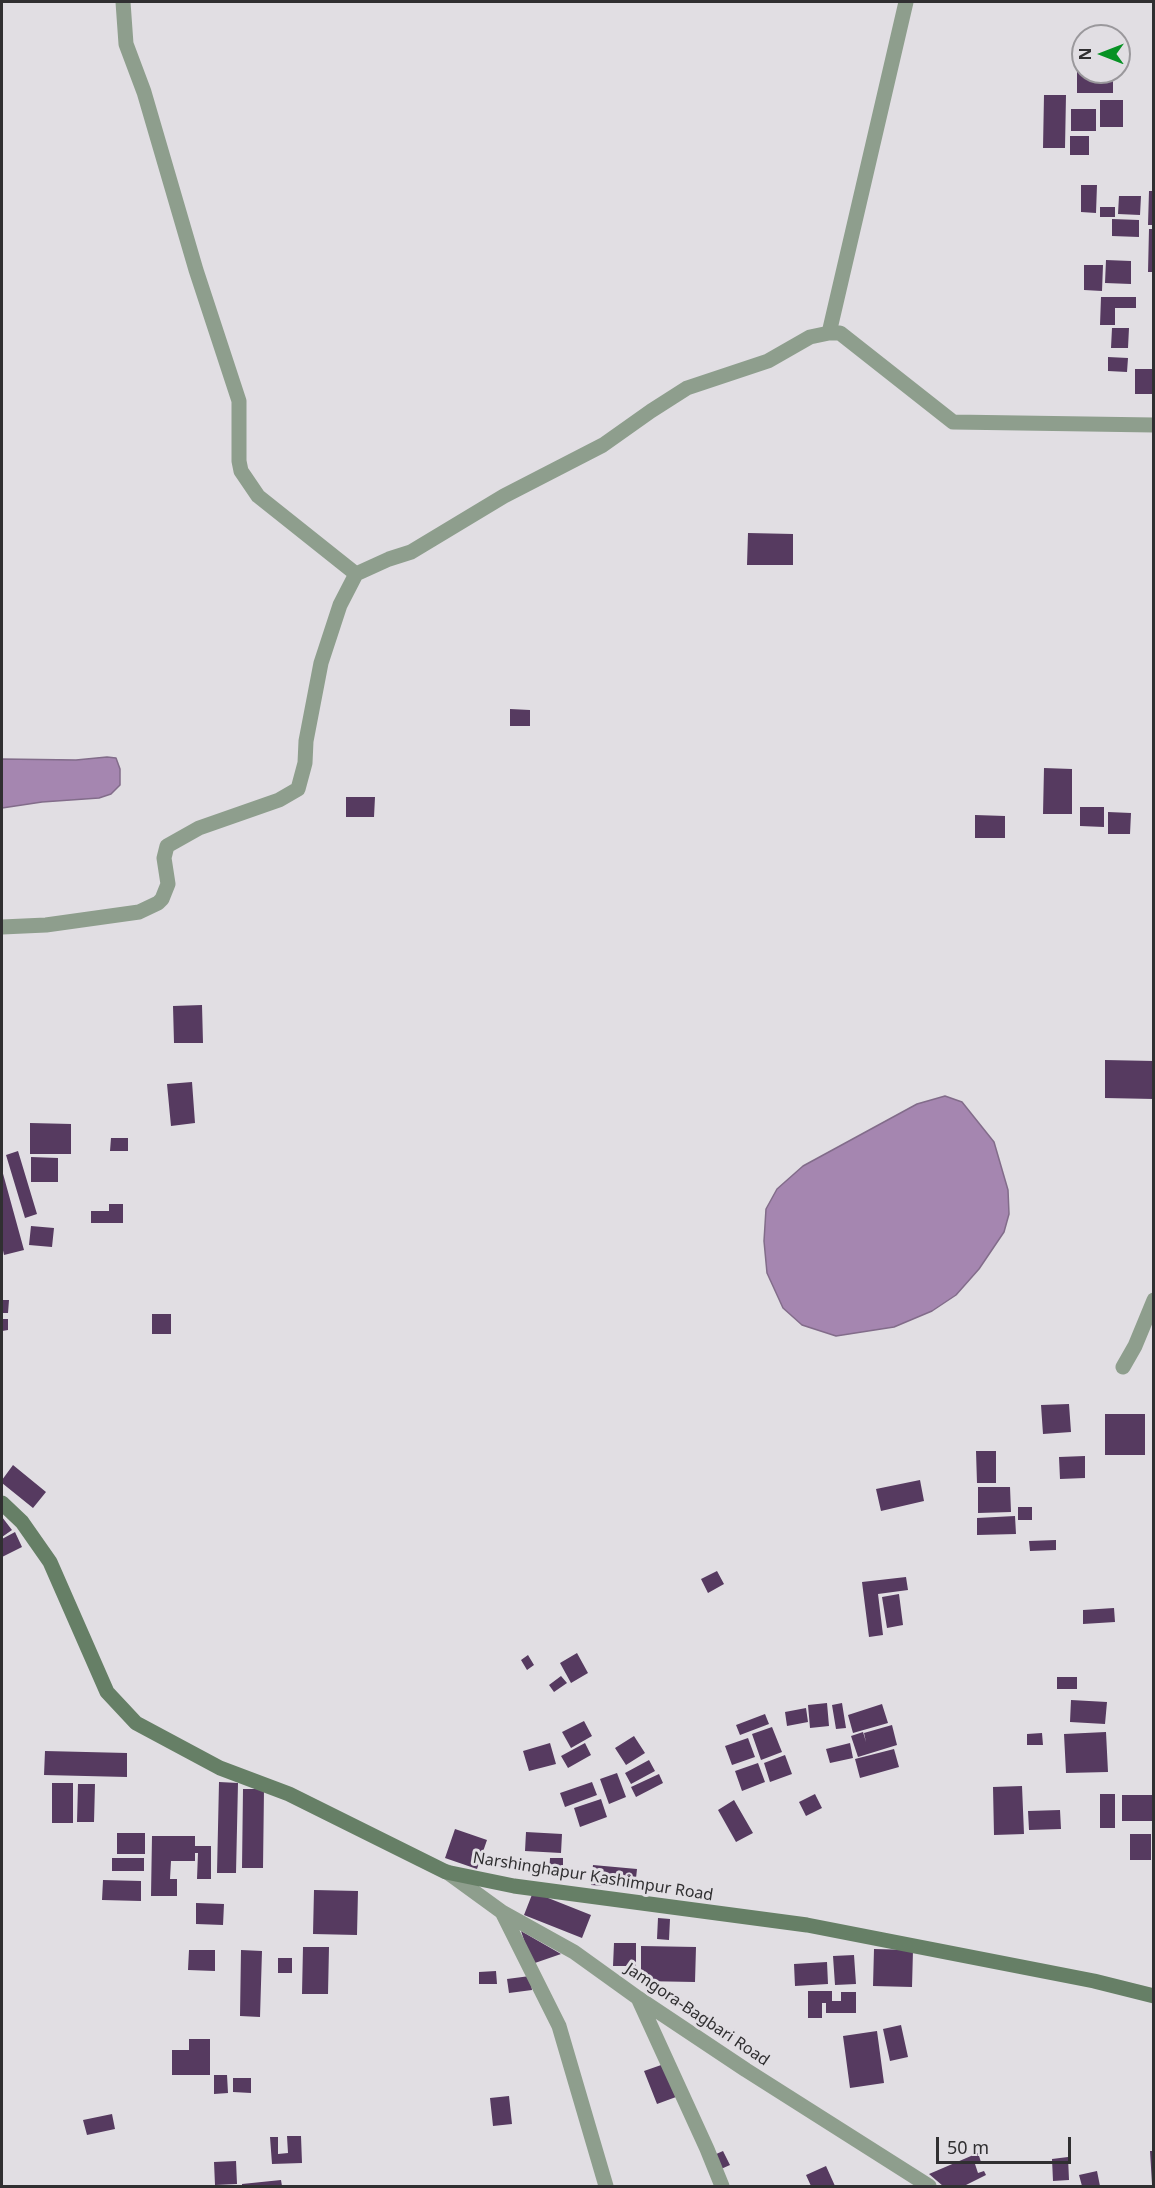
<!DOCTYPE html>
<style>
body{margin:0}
#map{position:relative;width:1155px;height:2188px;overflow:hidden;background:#e1dee3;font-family:"Noto Sans",sans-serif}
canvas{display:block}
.frame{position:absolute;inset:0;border:3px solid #302f31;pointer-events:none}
.north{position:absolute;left:1071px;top:24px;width:60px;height:60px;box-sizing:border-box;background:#e1dee3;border:2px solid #9a989c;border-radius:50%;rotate:270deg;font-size:16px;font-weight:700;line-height:24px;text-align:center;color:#302f31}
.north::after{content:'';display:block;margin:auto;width:21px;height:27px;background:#079224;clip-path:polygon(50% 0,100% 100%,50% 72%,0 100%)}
.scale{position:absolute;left:936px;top:2137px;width:135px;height:27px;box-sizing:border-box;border:3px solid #302f31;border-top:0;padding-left:8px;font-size:18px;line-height:21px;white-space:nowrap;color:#302f31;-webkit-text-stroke:4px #e1dee3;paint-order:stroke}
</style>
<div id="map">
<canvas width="1155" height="2188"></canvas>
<div class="frame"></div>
<div class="north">N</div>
<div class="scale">50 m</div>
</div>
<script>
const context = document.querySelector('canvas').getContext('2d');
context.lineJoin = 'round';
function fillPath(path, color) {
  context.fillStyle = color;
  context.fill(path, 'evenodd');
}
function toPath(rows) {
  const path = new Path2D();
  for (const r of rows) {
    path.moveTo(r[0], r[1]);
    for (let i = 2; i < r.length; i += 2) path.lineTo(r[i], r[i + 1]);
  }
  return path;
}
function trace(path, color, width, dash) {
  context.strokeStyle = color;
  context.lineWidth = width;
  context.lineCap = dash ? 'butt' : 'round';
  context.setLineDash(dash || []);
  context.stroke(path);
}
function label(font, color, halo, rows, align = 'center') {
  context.font = font + ' "Noto Sans",sans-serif';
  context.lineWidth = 6;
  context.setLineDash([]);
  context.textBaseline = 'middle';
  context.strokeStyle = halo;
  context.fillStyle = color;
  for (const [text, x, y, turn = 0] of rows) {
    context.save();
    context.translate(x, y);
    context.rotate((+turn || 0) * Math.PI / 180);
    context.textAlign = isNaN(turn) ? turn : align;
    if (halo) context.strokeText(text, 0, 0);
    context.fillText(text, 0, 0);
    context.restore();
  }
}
const water = toPath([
 [107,757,116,758,120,769,120,785,111,794,99,798,42,802,2,808,2,759,76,760,107,757],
 [945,1096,962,1102,994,1142,1008,1190,1009,1214,1004,1232,979,1269,956,1295,932,1311,894,1327,836,1336,802,1325,783,1308,767,1273,764,1241,766,1209,777,1189,803,1166,917,1104,945,1096]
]);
const building = toPath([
 [1077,68,1083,69,1083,72,1113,72,1113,93,1077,93],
 [1044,95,1066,95,1065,148,1043,148],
 [1100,100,1123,100,1123,127,1100,127],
 [1071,109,1096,109,1096,131,1071,131],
 [1070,136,1089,136,1089,155,1070,155],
 [1081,185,1097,185,1096,213,1081,212],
 [1149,191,1154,191,1154,225,1148,225],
 [1119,196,1141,196,1140,215,1118,214],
 [1100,207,1115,207,1115,217,1100,217],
 [1112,219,1139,220,1139,237,1112,236],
 [1149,229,1154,229,1154,272,1148,272],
 [1106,260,1131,261,1131,284,1105,283],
 [1084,265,1103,265,1102,291,1084,290],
 [1101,297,1136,297,1136,308,1115,308,1115,325,1100,325],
 [1112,328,1129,328,1128,348,1111,348],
 [1108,357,1128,358,1127,372,1108,371],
 [1135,369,1152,369,1152,394,1135,394],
 [748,533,793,534,793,565,747,565],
 [510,709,530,710,530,726,510,726],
 [1044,768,1072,769,1072,814,1043,814],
 [346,797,375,797,374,817,346,817],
 [1080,807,1104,807,1104,827,1080,826],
 [1108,812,1131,813,1130,834,1108,834],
 [975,815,1005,816,1005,838,975,838],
 [202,1005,203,1043,174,1043,173,1006],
 [1105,1060,1154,1061,1154,1099,1105,1098],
 [192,1082,195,1123,171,1126,167,1084],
 [30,1123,71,1124,71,1154,30,1154],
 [111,1138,128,1138,128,1151,110,1151],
 [18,1151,37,1214,25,1218,6,1155],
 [31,1157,58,1158,58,1182,31,1182],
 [2,1170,24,1250,4,1255,2,1246],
 [109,1204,123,1204,123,1223,91,1223,91,1211,109,1211],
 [31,1226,54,1228,52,1247,29,1245],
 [2,1300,9,1300,8,1313,2,1313],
 [152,1314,171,1314,171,1334,152,1334],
 [2,1319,8,1319,8,1330,2,1331],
 [1069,1404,1071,1432,1043,1434,1041,1405],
 [1105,1414,1145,1414,1145,1455,1105,1455],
 [976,1451,996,1451,996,1483,977,1483],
 [1085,1456,1085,1478,1060,1479,1059,1457],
 [13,1465,46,1492,33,1508,2,1483,2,1480],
 [920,1480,924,1501,881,1511,876,1489],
 [978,1487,1010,1487,1011,1512,978,1513],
 [1018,1507,1032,1507,1032,1520,1018,1520],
 [1015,1516,1016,1534,977,1535,977,1518],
 [2,1517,12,1530,2,1537],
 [15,1532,22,1547,2,1557,2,1539],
 [1056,1540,1056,1550,1030,1551,1029,1541],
 [717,1571,724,1584,708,1593,701,1579],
 [906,1577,908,1590,878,1594,883,1635,869,1637,862,1582],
 [899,1594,903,1625,887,1628,882,1597],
 [1114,1608,1115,1622,1083,1624,1083,1610],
 [577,1653,588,1673,571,1683,560,1663],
 [528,1655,534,1665,527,1670,521,1660],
 [561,1676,567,1683,554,1692,549,1685],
 [1057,1677,1077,1677,1077,1689,1057,1689],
 [1071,1700,1107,1702,1105,1724,1070,1722],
 [827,1703,829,1726,810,1728,808,1705],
 [842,1703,846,1728,836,1729,832,1705],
 [882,1704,888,1723,853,1733,848,1715],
 [806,1708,808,1722,787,1726,785,1712],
 [765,1714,769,1724,740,1735,736,1725],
 [584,1721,592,1736,571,1748,562,1732],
 [892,1725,897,1745,858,1757,851,1736,863,1732,866,1742,864,1733],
 [772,1727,782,1752,761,1760,752,1734],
 [1106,1732,1108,1772,1066,1773,1064,1734],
 [1042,1733,1043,1745,1027,1745,1027,1734],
 [634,1736,645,1753,626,1765,615,1748],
 [748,1738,755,1757,732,1765,725,1746],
 [550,1743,556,1764,529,1771,523,1751],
 [585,1743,591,1755,568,1768,561,1756],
 [850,1743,853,1758,830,1763,826,1749],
 [894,1749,899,1767,860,1778,855,1759],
 [45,1751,127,1753,127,1777,44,1775],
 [785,1755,792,1774,770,1782,764,1763],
 [649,1760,655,1771,631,1784,625,1773],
 [758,1763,765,1782,742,1791,735,1771],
 [617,1773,626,1797,609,1804,600,1779],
 [659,1774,663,1783,636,1797,631,1787],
 [219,1782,238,1783,236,1873,217,1873],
 [592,1782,597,1795,565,1807,560,1793],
 [52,1783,73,1783,73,1823,52,1823],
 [78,1784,95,1784,94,1822,77,1822],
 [1022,1786,1024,1834,994,1835,993,1787],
 [243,1789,264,1789,263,1868,242,1868],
 [815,1794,822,1808,806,1816,799,1802],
 [1100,1794,1115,1794,1115,1828,1100,1828],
 [1122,1795,1154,1795,1154,1821,1122,1821],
 [601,1799,607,1817,580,1827,574,1808],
 [734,1800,753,1833,736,1842,718,1810],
 [1060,1810,1061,1829,1029,1830,1028,1811],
 [455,1829,487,1840,477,1869,445,1858],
 [526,1832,562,1834,561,1853,525,1851],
 [117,1833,145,1833,145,1854,117,1854],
 [1130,1834,1151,1834,1151,1860,1130,1860],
 [152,1836,195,1836,195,1846,211,1846,211,1879,197,1879,198,1853,195,1853,195,1861,171,1861,170,1879,177,1879,177,1896,151,1896],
 [112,1858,144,1858,144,1871,112,1871],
 [550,1858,563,1858,563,1877,549,1876],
 [593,1865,637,1869,635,1888,591,1885],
 [103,1880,141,1881,141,1901,102,1900],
 [314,1890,358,1891,357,1935,313,1934],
 [533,1892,591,1915,582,1938,524,1915],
 [196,1903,224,1904,223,1925,196,1924],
 [658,1918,670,1919,669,1940,657,1939],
 [521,1931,561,1954,532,1964],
 [614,1943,636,1943,636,1966,613,1966],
 [641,1946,696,1947,695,1982,641,1981],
 [303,1947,329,1947,328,1994,302,1994],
 [874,1949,913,1950,912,1987,873,1986],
 [189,1950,215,1950,215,1971,188,1970],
 [241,1950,262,1951,260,2017,240,2016],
 [854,1955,856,1984,835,1985,833,1956],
 [278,1958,292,1958,292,1973,278,1973],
 [827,1962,828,1984,795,1986,794,1964],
 [496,1971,497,1984,479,1984,479,1972],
 [530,1976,532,1990,509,1993,507,1979],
 [808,1991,832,1991,832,2001,841,2001,841,1992,856,1992,856,2013,826,2013,826,2003,822,2003,822,2018,808,2018],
 [901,2025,908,2057,890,2061,883,2029],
 [877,2031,884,2083,850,2088,843,2036],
 [189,2039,210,2039,210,2075,172,2075,172,2050,189,2050],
 [664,2064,676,2097,657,2104,644,2071],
 [214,2075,227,2075,228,2093,214,2094],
 [233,2078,251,2078,251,2093,233,2092],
 [509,2096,512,2124,493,2126,490,2098],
 [112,2114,115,2129,87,2135,83,2120],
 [287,2136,301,2136,302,2163,272,2164,270,2137,278,2137,278,2154,288,2153],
 [723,2151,730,2165,721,2169,714,2155],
 [1150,2151,1153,2151,1154,2184,1152,2184],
 [978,2153,981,2162,975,2164,978,2173,984,2171,986,2175,964,2186,943,2186,929,2174],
 [1068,2157,1069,2180,1053,2181,1052,2159],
 [236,2161,237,2184,215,2185,214,2162],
 [826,2166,835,2186,811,2186,806,2175],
 [1097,2171,1100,2186,1082,2186,1079,2175],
 [281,2180,282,2186,242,2186,242,2184]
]);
const minor = toPath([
 [123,2,126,44,144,92,196,270,239,401,239,461,241,471,258,496,356,574],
 [829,333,906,2],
 [2,927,46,925,139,912,158,903,162,899,168,884,164,858,167,846,199,828,279,800,298,789,305,763,306,741,321,663,340,605,356,574,389,559,411,552,504,496,603,445,651,411,687,388,768,361,810,337,829,333,840,333,953,422,1154,425],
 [1123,1367,1135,1346,1154,1300],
 [447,1872,502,1912,574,1952,638,1998,746,2070,929,2186],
 [502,1912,559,2026,606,2186],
 [638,1998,707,2149,722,2186]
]);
const secondary = toPath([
 [2,1503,22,1522,50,1562,107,1692,136,1723,220,1768,289,1794,446,1872,514,1886,807,1925,1094,1981,1154,1996]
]);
const streetNames = [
 ["Narshinghapur Kashimpur Road",593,1877,9],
 ["Jamgora-Bagbari Road",697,2015,34]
];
fillPath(water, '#a586b0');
trace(water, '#826c8a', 1.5);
fillPath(building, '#563a60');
trace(minor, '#8e9e8d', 15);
trace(secondary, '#667f66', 15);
label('16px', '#302f31', '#e1dee3', streetNames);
</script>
